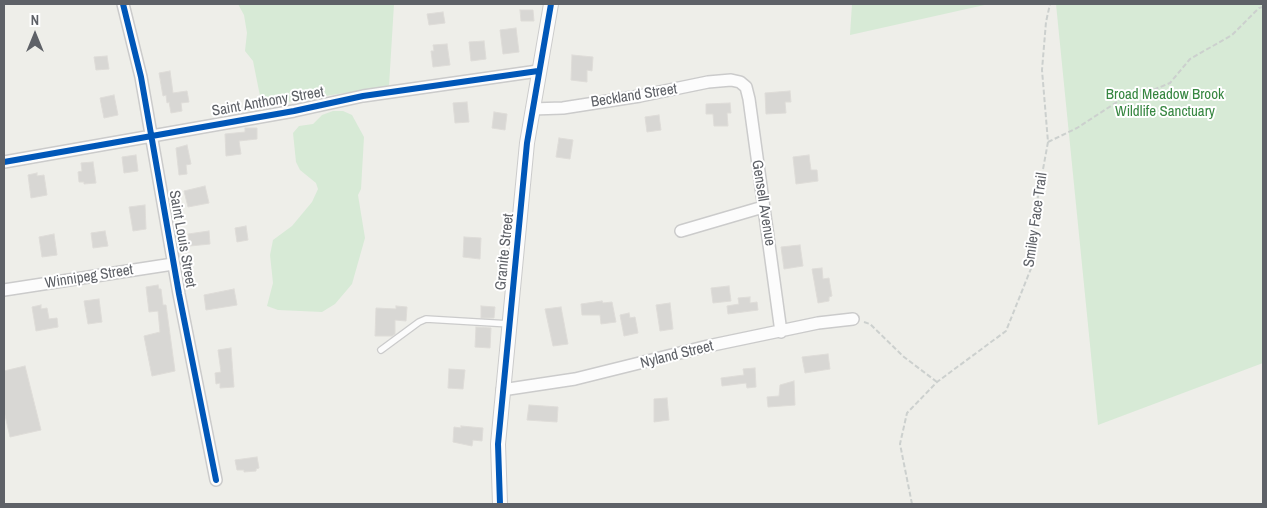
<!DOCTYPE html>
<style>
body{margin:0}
#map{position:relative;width:1267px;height:508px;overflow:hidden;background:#eeeee9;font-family:"Archivo Narrow",sans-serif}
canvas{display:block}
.frame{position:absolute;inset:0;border:5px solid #5e6167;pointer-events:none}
.north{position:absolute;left:10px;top:10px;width:50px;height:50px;-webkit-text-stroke:4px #fff;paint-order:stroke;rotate:0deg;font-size:14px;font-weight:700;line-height:20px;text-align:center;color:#5e6167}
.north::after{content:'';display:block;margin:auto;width:18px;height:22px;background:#5e6167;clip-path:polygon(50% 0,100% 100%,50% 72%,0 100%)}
</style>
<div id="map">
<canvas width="1267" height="508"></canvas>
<div class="frame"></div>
<div class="north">N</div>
</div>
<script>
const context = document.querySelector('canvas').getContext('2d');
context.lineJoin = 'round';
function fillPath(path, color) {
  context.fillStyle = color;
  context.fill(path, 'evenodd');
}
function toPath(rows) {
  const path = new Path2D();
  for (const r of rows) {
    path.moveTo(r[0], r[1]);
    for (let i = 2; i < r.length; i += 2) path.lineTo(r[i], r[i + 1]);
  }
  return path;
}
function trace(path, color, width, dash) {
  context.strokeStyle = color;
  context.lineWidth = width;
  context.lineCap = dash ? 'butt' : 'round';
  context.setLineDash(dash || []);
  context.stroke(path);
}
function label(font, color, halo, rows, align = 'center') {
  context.font = font + ' "Archivo Narrow",sans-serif';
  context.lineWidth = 4;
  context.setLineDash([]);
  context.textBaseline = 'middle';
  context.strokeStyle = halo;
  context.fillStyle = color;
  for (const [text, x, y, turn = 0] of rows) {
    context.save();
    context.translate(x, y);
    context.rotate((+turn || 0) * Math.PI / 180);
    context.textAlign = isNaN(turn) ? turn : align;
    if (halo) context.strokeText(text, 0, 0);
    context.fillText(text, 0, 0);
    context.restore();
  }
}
const green = toPath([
 [238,4,394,4,389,86,262,106,253,61,245,51,247,33,244,15],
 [852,4,989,4,850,35],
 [1056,4,1263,4,1263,363,1098,425],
 [333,111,343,111,352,115,364,137,361,189,358,195,365,238,352,284,335,304,322,312,278,310,267,306,273,283,270,255,273,240,292,226,312,202,318,189,316,183,300,170,296,162,293,133,299,126,313,124,322,115]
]);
const building = toPath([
 [520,10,533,10,534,21,521,21,520,10],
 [443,12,445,23,429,25,427,14,443,12],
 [516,28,519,52,503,54,500,30,516,28],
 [484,41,486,59,471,61,469,42,484,41],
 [447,44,450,65,433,67,431,51,434,51,433,45,447,44],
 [572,55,593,57,592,71,587,70,587,82,571,80,572,55],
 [107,56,109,69,96,70,94,57,107,56],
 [170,71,173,93,187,91,189,102,181,103,182,111,171,113,169,102,167,103,166,95,163,96,159,73,170,71],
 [790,91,791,102,785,102,786,113,766,114,765,93,790,91],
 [114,95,118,115,104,118,100,98,114,95],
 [467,102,469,122,455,123,453,103,467,102],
 [730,103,731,113,727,113,728,126,714,126,713,114,706,114,706,104,730,103],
 [494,112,507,114,505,130,492,128,494,112],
 [659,115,661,130,647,132,645,117,659,115],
 [245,128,257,128,257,139,239,141,241,154,226,156,225,134,245,132,245,128],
 [559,138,573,140,570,159,556,157,559,138],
 [187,145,191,164,186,165,187,174,179,175,176,148,187,145],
 [136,155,138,171,124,173,122,157,136,155],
 [809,155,811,170,817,170,818,181,796,184,793,157,809,155],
 [93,162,96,183,84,184,84,182,79,182,78,172,82,171,81,163,93,162],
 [37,173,37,176,44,175,47,195,31,198,28,175,37,173],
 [205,186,209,203,188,207,184,191,205,186],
 [145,205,146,229,133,231,129,207,145,205],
 [246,226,248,240,237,242,235,228,246,226],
 [105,231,108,246,93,248,91,233,105,231],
 [209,231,210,244,190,246,188,234,209,231],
 [54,234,57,255,42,257,39,237,54,234],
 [464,237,481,238,480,259,463,257,464,237],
 [800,245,803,266,784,269,781,247,800,245],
 [822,268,823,279,829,278,832,296,829,297,829,301,818,303,812,269,822,268],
 [158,285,159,289,161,289,163,305,166,305,175,371,152,376,144,336,160,332,158,311,149,312,146,287,158,285],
 [729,286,731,301,713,303,711,288,729,286],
 [234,289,237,305,206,310,204,295,234,289],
 [750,297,750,303,757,302,758,310,728,314,727,306,739,304,738,298,750,297],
 [99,299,102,322,88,324,84,301,99,299],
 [602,301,603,303,612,302,616,322,601,324,600,315,582,315,581,304,602,301],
 [670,303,673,329,660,331,656,305,670,303],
 [41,305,41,309,47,308,49,319,57,318,58,327,36,331,32,307,41,305],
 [396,306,407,307,406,321,395,320,395,334,392,336,375,336,376,308,396,309,396,306],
 [481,306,495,307,494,318,481,318,481,306],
 [561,307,568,344,553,346,545,309,561,307],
 [629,313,630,318,635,317,638,333,624,336,620,315,629,313],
 [476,327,491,328,490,348,475,347,476,327],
 [231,348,234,387,220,388,220,383,216,384,215,373,221,372,218,350,231,348],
 [828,354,830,369,805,373,802,357,828,354],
 [25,366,41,430,10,437,4,411,4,371,25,366],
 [755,368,756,387,747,388,746,383,722,386,721,378,744,375,743,369,755,368],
 [449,369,465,370,463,389,448,388,449,369],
 [794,381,795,405,768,407,767,397,779,396,780,385,794,381],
 [667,398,669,420,654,422,654,399,667,398],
 [529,405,558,407,557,422,527,420,529,405],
 [461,426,483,428,482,441,473,440,472,446,453,442,454,427,461,428,461,426],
 [257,457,259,468,256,469,256,471,244,472,244,470,237,470,235,460,257,457]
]);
const path = toPath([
 [1048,142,1077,128,1134,91,1153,90,1170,83,1190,59,1232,35,1259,8,1263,7],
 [864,322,870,324,904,357,937,382],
 [912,504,900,444,907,413,937,382,1006,331,1034,261,1035,213,1048,142,1042,70,1046,22,1050,4]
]);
const service = toPath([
 [381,350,419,322,426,319,510,324]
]);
const minor = toPath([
 [123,4,141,77,179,294,216,480],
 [532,109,563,108,640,96,708,82,731,80,740,82,746,87,749,99,781,332],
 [4,162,294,111,363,96,538,71],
 [681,231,763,207],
 [4,290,173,264],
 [502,390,575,379,708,346,818,323,853,319]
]);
const tertiary = toPath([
 [500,504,498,444,527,143,551,4]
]);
const cycleway = toPath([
 [123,4,141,77,179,294,216,480],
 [4,162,294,111,363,96,538,71],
 [500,504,498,444,527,143,551,4]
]);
const parkNames = [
 ["Broad Meadow Brook",1165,95],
 ["Wildlife Sanctuary",1165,112]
];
const streetNames = [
 ["Beckland Street",634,96,-9],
 ["Saint Anthony Street",268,102,-10],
 ["Gensell Avenue",763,203,81],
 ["Smiley Face Trail",1036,220,-82],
 ["Saint Louis Street",182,239,80],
 ["Granite Street",505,252,-84],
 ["Winnipeg Street",89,277,-9],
 ["Nyland Street",677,355,-14]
];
fillPath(green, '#d7ead6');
fillPath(building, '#d8d7d4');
trace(building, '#dedcd8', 1);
trace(service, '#cbcbcb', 8);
trace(minor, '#cbcbcb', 14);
trace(tertiary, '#cbcbcb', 16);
trace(path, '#ccd0ce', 2, [5, 2.5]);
trace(service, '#fcfcfc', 5.5);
trace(minor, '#fcfcfc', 11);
trace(tertiary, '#fcfcfc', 14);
trace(cycleway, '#0057b8', 6);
label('15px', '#368640', '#fff', parkNames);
label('15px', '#5e6167', '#fff', streetNames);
</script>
